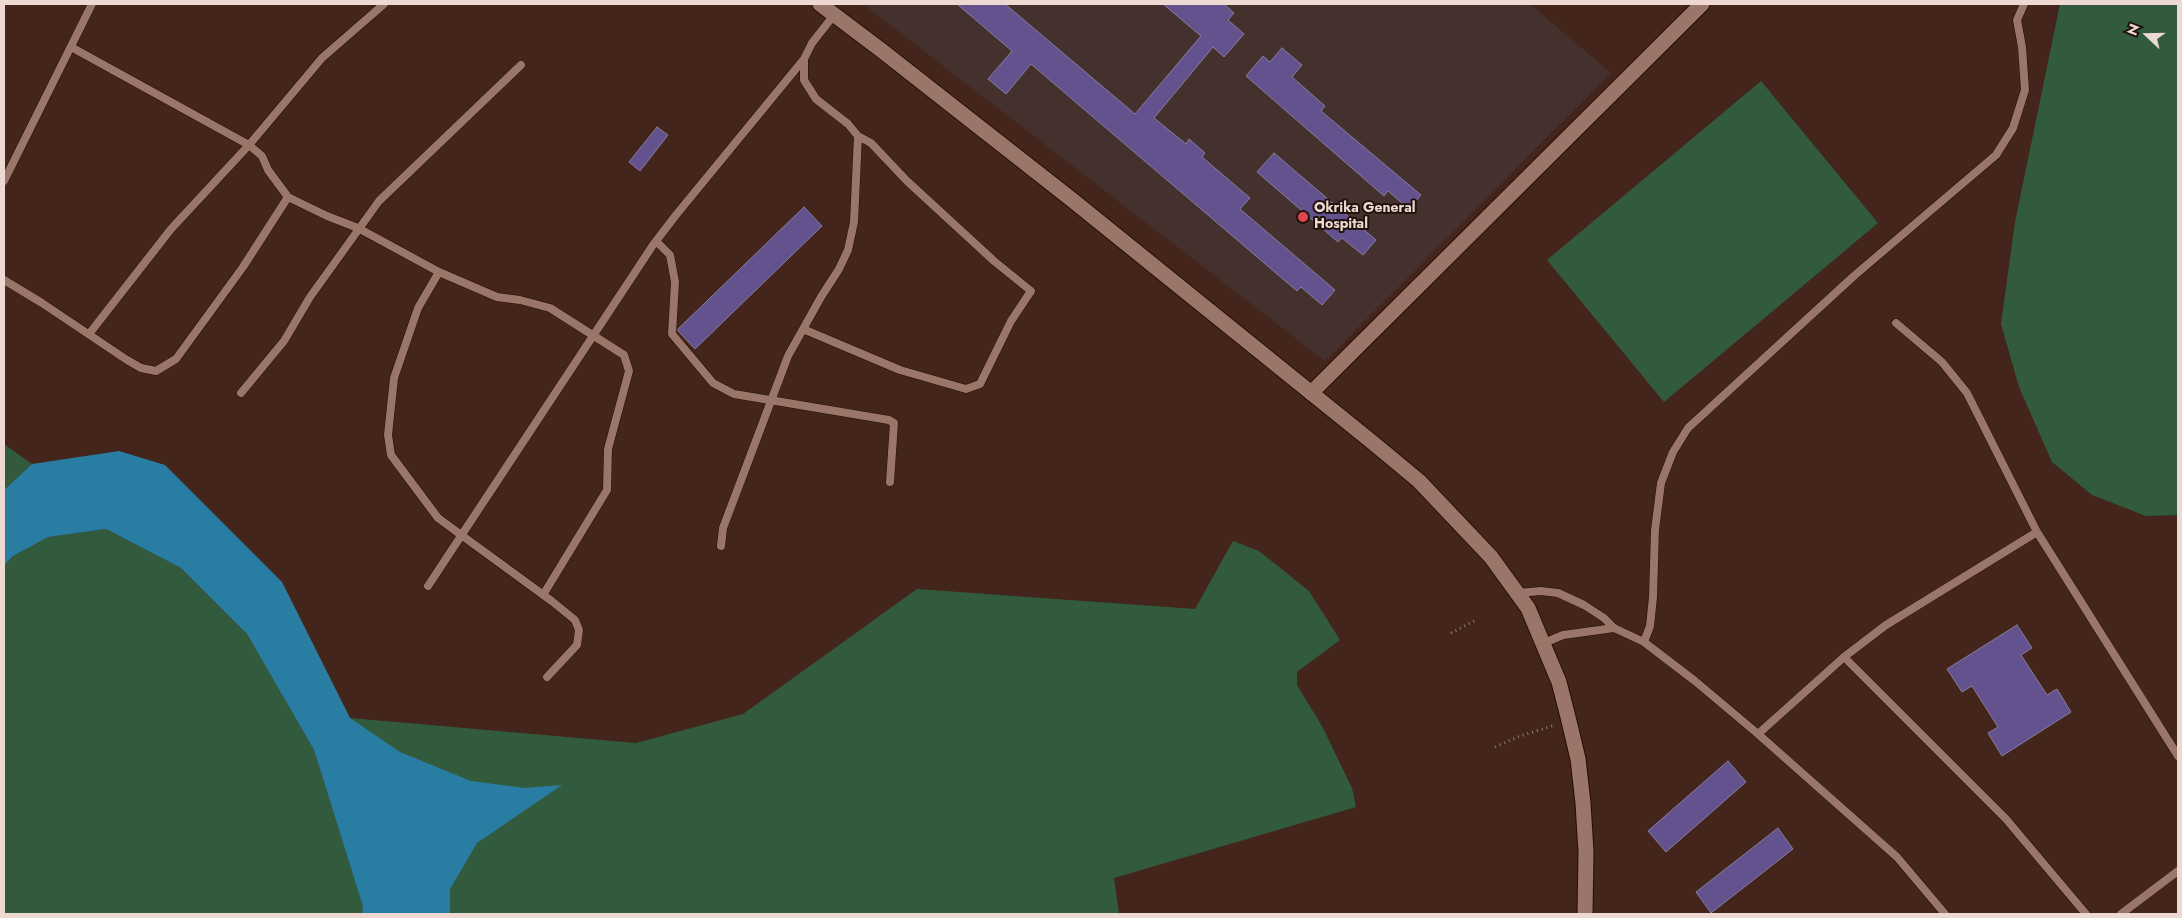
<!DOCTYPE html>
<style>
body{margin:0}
#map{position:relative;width:2182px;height:918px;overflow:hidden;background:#43251b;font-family:Jost,sans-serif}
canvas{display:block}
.frame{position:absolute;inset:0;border:5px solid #eed9d2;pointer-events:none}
.north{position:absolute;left:2122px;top:10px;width:50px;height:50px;-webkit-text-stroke:4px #20130e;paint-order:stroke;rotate:291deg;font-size:14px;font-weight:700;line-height:20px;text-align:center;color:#eed9d2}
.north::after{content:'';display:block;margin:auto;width:18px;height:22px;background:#eed9d2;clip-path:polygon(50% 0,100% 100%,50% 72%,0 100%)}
</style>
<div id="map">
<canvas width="2182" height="918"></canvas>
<div class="frame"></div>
<div class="north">N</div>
</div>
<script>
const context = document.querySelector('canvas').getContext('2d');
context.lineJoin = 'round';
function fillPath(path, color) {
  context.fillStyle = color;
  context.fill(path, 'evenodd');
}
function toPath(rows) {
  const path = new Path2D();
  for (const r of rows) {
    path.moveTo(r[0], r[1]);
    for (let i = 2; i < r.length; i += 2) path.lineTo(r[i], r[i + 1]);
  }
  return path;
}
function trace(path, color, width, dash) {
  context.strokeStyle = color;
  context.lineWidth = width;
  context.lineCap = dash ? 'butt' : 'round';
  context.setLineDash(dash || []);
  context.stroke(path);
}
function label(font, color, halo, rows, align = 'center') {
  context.font = font + ' Jost,sans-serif';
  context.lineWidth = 4;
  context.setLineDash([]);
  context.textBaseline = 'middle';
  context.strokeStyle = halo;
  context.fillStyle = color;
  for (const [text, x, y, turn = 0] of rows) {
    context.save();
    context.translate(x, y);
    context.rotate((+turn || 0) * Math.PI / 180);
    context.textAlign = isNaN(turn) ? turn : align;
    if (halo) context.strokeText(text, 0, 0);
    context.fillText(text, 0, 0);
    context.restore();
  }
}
const medical = toPath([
 [863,4,1530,4,1611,73,1325,361]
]);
const green = toPath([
 [2060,4,2178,4,2178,515,2146,516,2092,495,2052,462,2019,387,2001,324,2015,222],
 [1761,81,1878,223,1664,402,1547,260],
 [4,444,32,464,4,490],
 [106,529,181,568,247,634,314,750,363,907,362,914,4,914,4,565,13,556,47,537],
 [1233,541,1259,551,1309,591,1340,640,1297,672,1297,685,1322,726,1352,788,1356,807,1114,878,1119,914,404,914,350,718,636,743,743,714,917,589,1195,609]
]);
const water = toPath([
 [119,451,165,465,282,582,350,718,400,752,471,781,525,788,562,785,477,843,450,889,450,914,362,914,363,907,314,750,247,634,181,568,106,529,48,537,13,556,4,565,4,490,32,464]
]);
const building = toPath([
 [957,4,1005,4,1135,114,1201,36,1163,4,1224,4,1234,13,1228,20,1244,34,1224,57,1213,47,1154,118,1186,144,1189,139,1205,153,1202,157,1250,198,1240,209,1335,290,1322,305,1301,287,1297,291,1031,64,1006,94,988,79,1012,51,957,4],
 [1282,48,1302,65,1292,77,1325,106,1321,111,1421,195,1409,209,1388,191,1384,196,1246,76,1263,56,1270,62,1282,48],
 [657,127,668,135,640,171,629,162,657,127],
 [1274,153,1376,240,1363,255,1342,238,1338,242,1257,172,1274,153],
 [804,207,822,226,695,349,678,331,678,329,804,207],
 [2017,625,2032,648,2021,655,2047,695,2057,689,2071,712,2002,756,1988,733,1998,727,1972,686,1962,692,1947,669,2017,625],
 [1728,761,1746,782,1666,852,1648,831,1728,761],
 [1778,828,1793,849,1711,913,1696,892,1778,828]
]);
const path = toPath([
 [1451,633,1474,621],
 [1495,747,1520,736,1555,725]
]);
const lane = toPath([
 [71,47,249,145,262,156,268,170,288,197,327,216,358,228,439,272,497,297,520,300,550,308,624,355,629,371,608,449,607,490,543,595],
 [4,181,92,4],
 [656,241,670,255,675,282,672,334,713,383,734,394,889,420,894,423,890,482],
 [439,272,418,308,394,378,388,435,391,455,438,518,553,602,575,620,579,630,577,645,547,677],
 [4,280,42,303,127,360,141,368,156,371,176,359,243,267,288,197],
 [1896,323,1942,362,1967,393,2037,532,2178,756],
 [803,329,900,370,966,389,980,384,1011,321,1031,291,994,261,907,181,871,143,858,136],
 [89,334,171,229,249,145,322,58,384,4],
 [241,393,284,341,310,297,379,201,521,65],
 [721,546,723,528,788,356,821,297,839,269,848,250,854,222,858,136,848,124,816,99,804,80,804,59,812,43,834,15],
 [428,586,653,245,676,215,804,59],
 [1518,593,1541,591,1558,593,1584,605,1604,618,1614,628,1644,642,1695,681,1758,734,1897,857,1945,914],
 [1644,642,1650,626,1653,597,1655,530,1661,483,1673,452,1688,428,1855,275,1996,155,2013,128,2025,90,2022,47,2017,20,2024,4],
 [1544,643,1563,635,1614,628],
 [1844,657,2006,819,2086,914],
 [1758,734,1844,657,1886,625,2037,532],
 [2121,914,2178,871]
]);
const street = toPath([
 [1311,393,1702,4]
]);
const secondary = toPath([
 [820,4,881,50,1071,199,1372,442,1419,481,1491,557,1528,608,1559,682,1568,717,1578,759,1583,803,1586,852,1585,914]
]);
const markers = [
 [1303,217,6,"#e0444e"]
];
const poiNames = [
 ["Okrika General",1314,209],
 ["Hospital",1314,225]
];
fillPath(medical, '#44302c');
fillPath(green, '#325b3d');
fillPath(water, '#2a7da2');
fillPath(building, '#63528e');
trace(building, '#867e9e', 1);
trace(lane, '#280d04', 9);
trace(street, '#280d04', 17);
trace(secondary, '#280d04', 17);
trace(path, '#947a72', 3, [1, 4]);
trace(lane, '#997669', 8);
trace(street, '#997669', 15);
trace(secondary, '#997669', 15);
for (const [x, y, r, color] of markers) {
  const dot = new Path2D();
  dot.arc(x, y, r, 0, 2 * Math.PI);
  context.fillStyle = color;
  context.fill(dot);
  trace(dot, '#20130e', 2);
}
label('bold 14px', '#eed9d2', '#20130e', poiNames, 'left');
</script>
